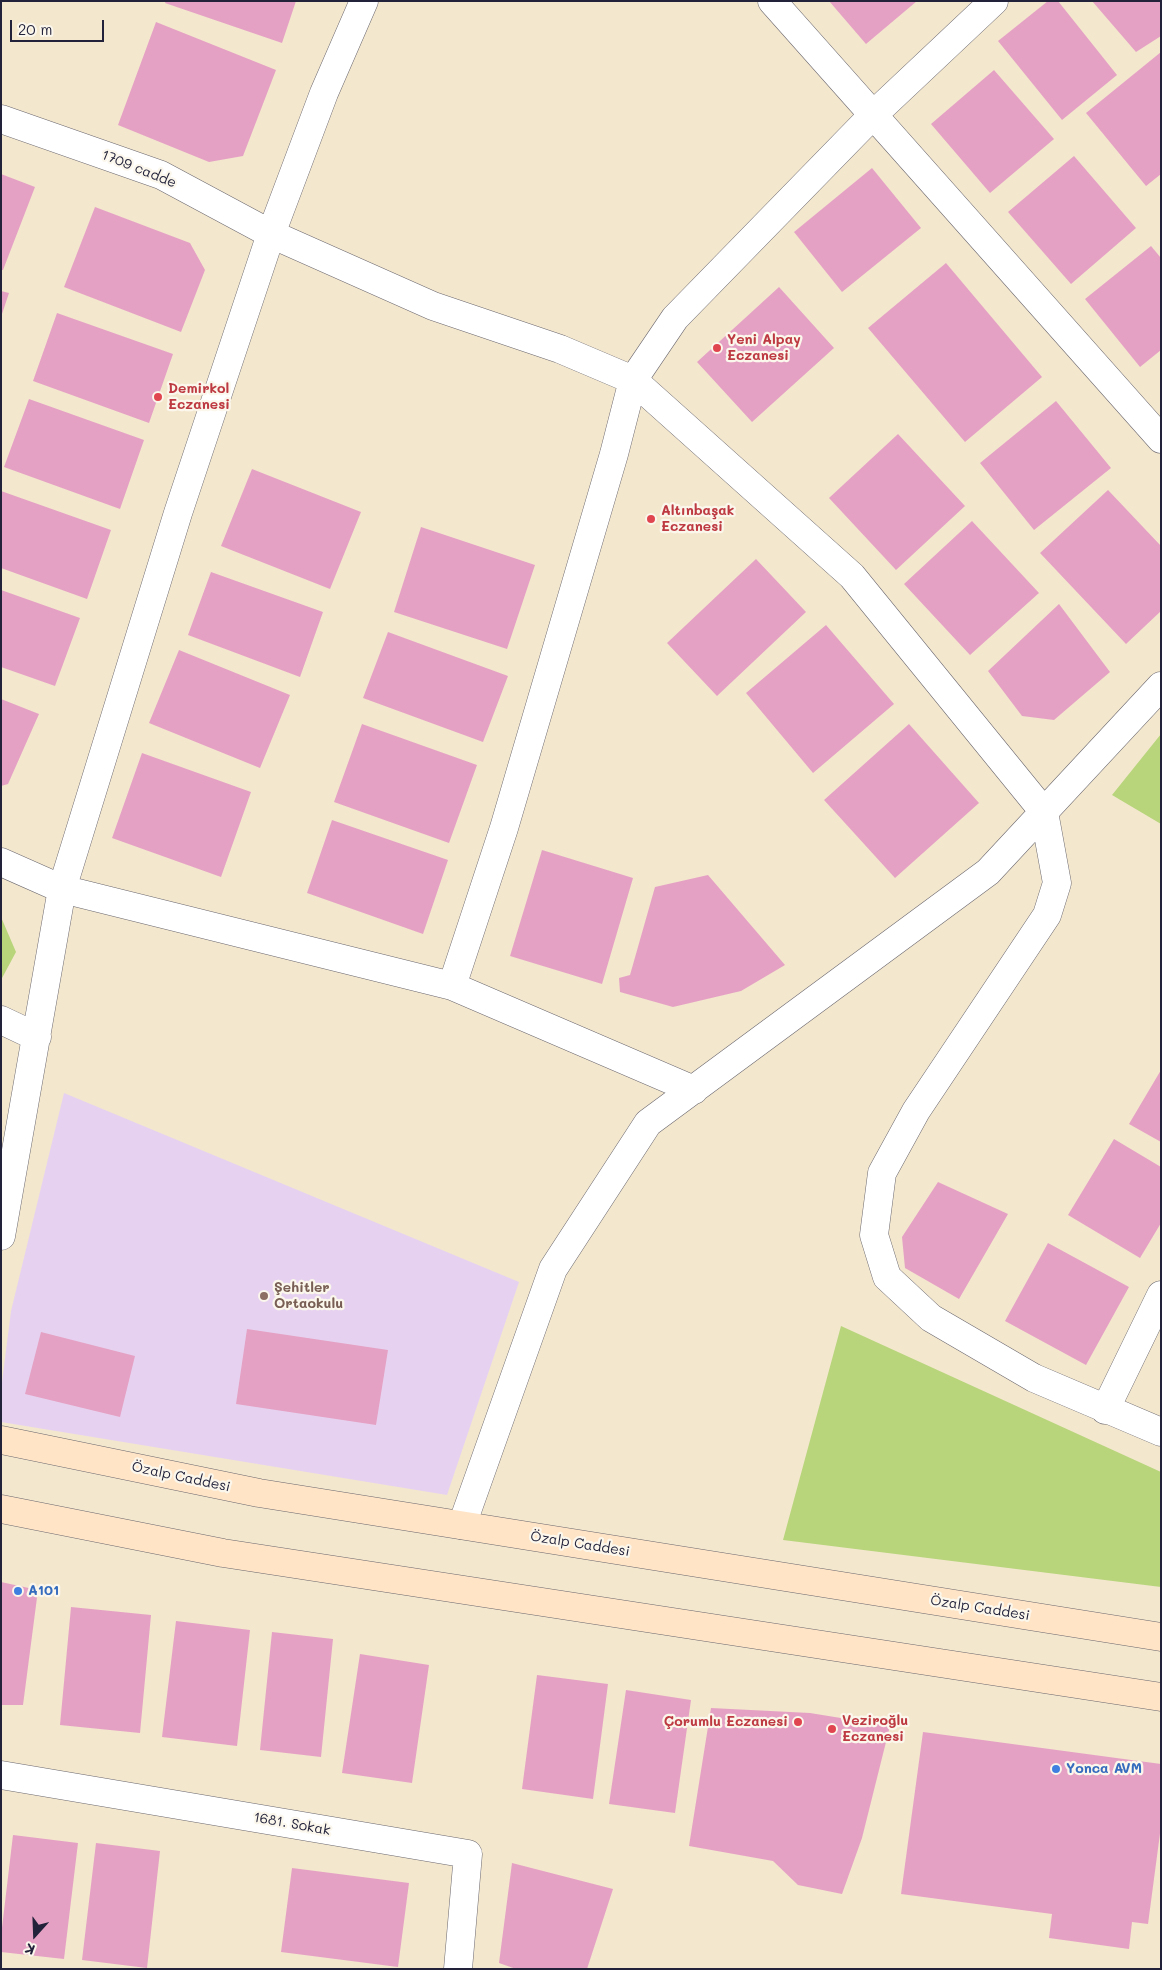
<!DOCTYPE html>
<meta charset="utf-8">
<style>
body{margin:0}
#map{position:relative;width:1162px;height:1970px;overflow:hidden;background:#f3e7ce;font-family:Mali,sans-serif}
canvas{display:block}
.frame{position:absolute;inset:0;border:2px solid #22223b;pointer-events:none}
.north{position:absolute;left:10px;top:1910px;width:50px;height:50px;-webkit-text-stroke:4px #fbf7ec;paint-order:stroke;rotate:200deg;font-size:14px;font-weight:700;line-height:20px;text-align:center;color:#22223b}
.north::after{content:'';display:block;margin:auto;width:18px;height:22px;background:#22223b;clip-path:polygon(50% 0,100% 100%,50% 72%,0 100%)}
.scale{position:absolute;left:10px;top:20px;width:94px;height:22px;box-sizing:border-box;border:2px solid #22223b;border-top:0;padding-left:6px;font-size:15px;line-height:18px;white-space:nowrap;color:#22223b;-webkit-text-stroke:4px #fbf7ec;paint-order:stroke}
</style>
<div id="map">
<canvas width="1162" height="1970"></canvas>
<div class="frame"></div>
<div class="north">K</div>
<div class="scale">20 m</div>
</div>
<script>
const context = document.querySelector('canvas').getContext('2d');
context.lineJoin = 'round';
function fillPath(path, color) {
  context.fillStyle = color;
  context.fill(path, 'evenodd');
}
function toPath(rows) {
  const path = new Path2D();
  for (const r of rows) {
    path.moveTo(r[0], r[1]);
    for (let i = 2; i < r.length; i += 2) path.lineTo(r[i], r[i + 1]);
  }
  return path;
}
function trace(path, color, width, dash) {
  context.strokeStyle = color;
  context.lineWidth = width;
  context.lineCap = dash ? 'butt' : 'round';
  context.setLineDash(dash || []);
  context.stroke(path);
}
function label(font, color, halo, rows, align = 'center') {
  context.font = font + ' Mali,sans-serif';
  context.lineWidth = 4.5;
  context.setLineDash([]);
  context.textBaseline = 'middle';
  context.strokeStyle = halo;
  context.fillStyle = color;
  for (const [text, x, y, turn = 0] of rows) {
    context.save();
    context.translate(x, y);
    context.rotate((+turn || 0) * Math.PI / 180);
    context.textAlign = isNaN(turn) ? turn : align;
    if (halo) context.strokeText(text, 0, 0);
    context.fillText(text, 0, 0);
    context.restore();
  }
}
const built = toPath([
 [64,1093,519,1282,447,1495,1,1422,1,1390,11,1311]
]);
const green = toPath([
 [1161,734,1161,824,1112,795],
 [1,917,16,952,1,980],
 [841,1326,1161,1472,1161,1587,783,1540]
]);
const building = toPath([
 [166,1,296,1,282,43,165,3],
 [829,1,917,1,866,44],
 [1048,1,1058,1,1117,75,1062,120,998,41],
 [1092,1,1160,1,1161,36,1136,52],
 [156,22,276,70,243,156,209,162,118,125],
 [1161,52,1161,174,1146,186,1086,113],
 [994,70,1054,139,990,193,931,124],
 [1074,156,1136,228,1071,284,1008,212],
 [872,168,921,228,842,292,794,232],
 [1,174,35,187,3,270,1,270],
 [95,207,190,243,205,270,181,332,64,287],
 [1151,246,1161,258,1161,350,1140,367,1085,299],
 [946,263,1042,377,965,442,868,328],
 [779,287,834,348,752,422,697,362],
 [1,291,9,293,2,314,1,314],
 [57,313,173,354,149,423,33,381],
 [29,399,144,440,120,509,4,467],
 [1056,401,1111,468,1034,530,980,463],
 [898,434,965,506,896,570,829,498],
 [252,469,361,512,330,589,221,546],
 [1108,490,1161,546,1161,611,1126,644,1040,553],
 [1,491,111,530,87,599,1,568],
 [972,521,1039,593,970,655,904,584],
 [421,527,535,565,507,649,394,612],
 [756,559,806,612,717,696,667,643],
 [211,572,323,612,300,677,188,635],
 [1,590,80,618,55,686,1,667],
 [1059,604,1110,672,1054,720,1022,716,988,671],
 [826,625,894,704,813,773,746,693],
 [388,632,508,676,483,742,363,698],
 [179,650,290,695,260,768,149,723],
 [1,699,39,714,8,784,1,786],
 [362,724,477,765,449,843,334,802],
 [909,724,979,803,895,878,824,800],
 [142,753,251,792,221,877,112,838],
 [332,820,448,860,423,934,307,893],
 [542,850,633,878,602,984,510,956],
 [708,875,785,965,741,991,673,1007,620,992,619,978,630,975,655,887],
 [1161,1070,1161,1142,1129,1124],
 [1114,1139,1161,1167,1161,1223,1140,1258,1068,1215],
 [938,1182,1008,1214,959,1299,905,1268,902,1237],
 [1048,1243,1129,1287,1086,1365,1005,1321],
 [247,1329,388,1350,376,1425,236,1404],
 [41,1332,135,1356,120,1417,25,1394],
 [1,1582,38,1590,23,1705,1,1705],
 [71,1607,151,1615,140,1733,60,1725],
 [176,1621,250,1630,237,1746,162,1737],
 [272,1632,333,1639,321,1757,260,1750],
 [360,1654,429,1665,412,1783,342,1773],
 [537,1675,608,1684,593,1799,522,1789],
 [626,1690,691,1700,675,1813,609,1804],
 [711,1708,810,1713,890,1726,862,1838,842,1894,798,1885,773,1861,689,1846],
 [923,1732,1161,1764,1161,1826,1148,1924,1132,1922,1129,1949,1049,1938,1052,1914,901,1894],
 [13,1835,78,1843,64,1959,1,1952,1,1936],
 [96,1843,160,1851,147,1968,82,1960],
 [512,1863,613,1889,587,1969,516,1969,499,1963],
 [292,1868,409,1883,398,1967,281,1952]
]);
const street = toPath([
 [772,1,1161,439],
 [1,119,161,175,271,234,433,306,560,349,633,380,852,576,1044,812,1057,883,1047,915,916,1111,882,1173,874,1235,887,1277,931,1318,1034,1378,1161,1432],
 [1,862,62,889,452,986,694,1090],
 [452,986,504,828,614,454,633,380,675,318,873,115,994,1],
 [1,1020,37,1037],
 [1,1236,62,889,178,513,271,234,324,93,364,1],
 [1105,1410,1161,1295],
 [462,1525,553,1269,648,1123,988,872,1161,686],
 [1,1775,468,1854,458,1969]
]);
const secondary = toPath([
 [1,1440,259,1493,1161,1637],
 [1,1509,223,1553,1161,1697]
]);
const markers = [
 [717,348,5,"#e0444e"],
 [158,397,5,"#e0444e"],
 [651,519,5,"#e0444e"],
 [264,1296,5,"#8d6e63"],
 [18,1591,5,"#3f7fe0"],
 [798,1722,5,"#e0444e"],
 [832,1729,5,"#e0444e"],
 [1056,1769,5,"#3f7fe0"]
];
const streetNames = [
 ["1709 cadde",139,169,22],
 ["Özalp Caddesi",181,1477,12],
 ["Özalp Caddesi",580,1544,9],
 ["Özalp Caddesi",980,1608,9],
 ["1681. Sokak",292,1824,10]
];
const healthNames = [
 ["Yeni Alpay",727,340],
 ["Eczanesi",727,356],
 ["Demirkol",168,389],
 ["Eczanesi",168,405],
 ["Altınbaşak",661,511],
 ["Eczanesi",661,527],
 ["Veziroğlu",842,1721],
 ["Eczanesi",842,1737],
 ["Çorumlu Eczanesi",788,1722,"right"]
];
const educationNames = [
 ["Şehitler",274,1288],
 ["Ortaokulu",274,1304]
];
const shopNames = [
 ["A101",28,1591],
 ["Yonca AVM",1066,1769]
];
fillPath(built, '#e6d2f0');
fillPath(green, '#b8d57c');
fillPath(building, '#e5a1c4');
trace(street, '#6b676e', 29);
trace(secondary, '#6b676e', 29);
trace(street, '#fff', 28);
trace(secondary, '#ffe4c6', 28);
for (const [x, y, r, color] of markers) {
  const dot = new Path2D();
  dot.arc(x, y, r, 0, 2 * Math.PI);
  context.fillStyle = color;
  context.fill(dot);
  trace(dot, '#fbf7ec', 2);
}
label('14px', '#22223b', '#fbf7ec', streetNames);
label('bold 14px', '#be3a42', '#fbf7ec', healthNames, 'left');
label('bold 14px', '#785e54', '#fbf7ec', educationNames, 'left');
label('bold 14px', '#366cbe', '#fbf7ec', shopNames, 'left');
</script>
